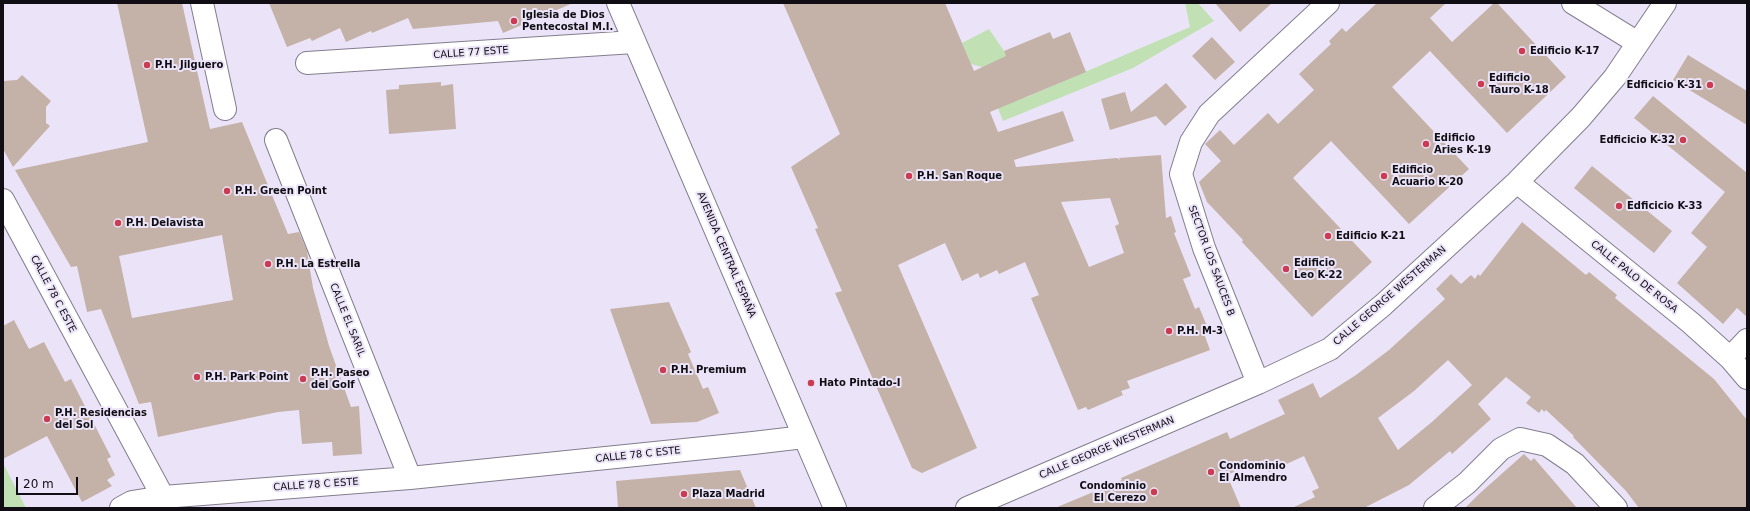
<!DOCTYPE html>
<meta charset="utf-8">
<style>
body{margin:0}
#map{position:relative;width:1750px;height:511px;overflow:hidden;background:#ebe4f8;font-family:"DejaVu Sans",sans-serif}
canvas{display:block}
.frame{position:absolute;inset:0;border:4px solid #100d14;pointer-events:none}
.scale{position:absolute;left:16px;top:477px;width:62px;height:18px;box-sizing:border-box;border:2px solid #100d14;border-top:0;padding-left:5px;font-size:12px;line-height:14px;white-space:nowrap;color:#100d14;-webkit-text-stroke:3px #ebe4f8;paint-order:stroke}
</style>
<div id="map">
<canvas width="1750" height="511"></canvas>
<div class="frame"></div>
<div class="scale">20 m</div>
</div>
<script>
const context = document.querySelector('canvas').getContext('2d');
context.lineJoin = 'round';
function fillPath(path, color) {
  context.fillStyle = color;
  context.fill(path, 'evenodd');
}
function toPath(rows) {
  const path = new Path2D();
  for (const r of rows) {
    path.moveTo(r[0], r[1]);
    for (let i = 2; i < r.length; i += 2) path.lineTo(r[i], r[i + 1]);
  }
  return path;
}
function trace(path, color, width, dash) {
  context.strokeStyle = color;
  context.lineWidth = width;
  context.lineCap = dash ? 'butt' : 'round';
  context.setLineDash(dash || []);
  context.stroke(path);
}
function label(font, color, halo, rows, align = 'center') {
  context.font = font + ' "DejaVu Sans",sans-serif';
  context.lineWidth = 4;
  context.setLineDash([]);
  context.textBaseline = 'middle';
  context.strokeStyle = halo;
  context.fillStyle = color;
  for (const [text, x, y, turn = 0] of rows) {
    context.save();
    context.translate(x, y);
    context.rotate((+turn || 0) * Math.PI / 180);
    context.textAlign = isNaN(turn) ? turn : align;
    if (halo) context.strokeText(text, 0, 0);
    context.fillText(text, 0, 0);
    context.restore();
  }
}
const green = toPath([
 [1185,3,1198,3,1214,21,1133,68,1003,121,982,67,971,64,962,43,989,29,1004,51,1024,98,1190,27],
 [3,463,26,508,3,508]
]);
const building = toPath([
 [117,3,182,3,210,129,242,122,288,234,299,232,307,251,313,288,329,346,351,407,359,406,362,454,333,456,332,442,302,444,299,410,278,412,158,437,151,402,139,404,101,309,87,312,77,266,71,267,15,170,148,142],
 [222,235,233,300,132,318,119,256],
 [269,3,573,3,503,33,498,21,413,29,408,18,372,33,371,31,346,42,340,28,312,41,310,38,287,47],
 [783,3,945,3,974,71,1006,56,1004,51,1050,32,1053,39,1070,32,1086,72,990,112,998,132,1063,111,1074,141,1014,160,1016,167,1117,158,1120,160,1119,158,1161,155,1166,218,1171,216,1176,232,1174,233,1191,276,1183,279,1195,309,1199,307,1207,326,1202,328,1210,350,1127,381,1130,388,1121,391,1123,395,1088,410,1086,407,1078,410,1031,298,1039,295,1025,262,999,274,997,270,980,278,978,273,962,281,945,243,898,265,977,448,922,473,912,468,835,293,842,291,815,229,818,228,791,167,840,134],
 [1110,198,1119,224,1115,226,1124,253,1089,267,1061,202],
 [1215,3,1272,3,1240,32],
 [1377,3,1446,3,1430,18,1452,42,1494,3,1497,3,1566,77,1507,133,1430,51,1392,87,1469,169,1409,224,1331,141,1293,178,1372,262,1312,317,1242,242,1243,240,1207,202,1199,182,1221,161,1205,144,1220,130,1234,145,1268,113,1278,124,1314,90,1299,74,1331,44,1329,41,1342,28,1346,32],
 [1212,37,1235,62,1215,80,1192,56],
 [1688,55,1747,91,1747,125,1673,80],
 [22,75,51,101,46,107,46,123,50,126,13,167,3,149,3,81,17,80],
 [441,82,441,86,453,84,456,129,389,134,386,90,399,89,399,85],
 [1166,83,1187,107,1165,126,1156,116,1110,130,1101,99,1125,92,1131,112],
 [1653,96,1747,173,1747,317,1737,308,1723,324,1677,283,1707,247,1691,233,1725,192,1634,118],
 [1592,166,1672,231,1654,253,1574,188],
 [1522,222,1586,275,1589,272,1617,295,1615,298,1714,379,1747,420,1747,508,1639,508,1626,491,1573,437,1574,436,1546,410,1544,412,1542,409,1539,413,1526,403,1531,397,1506,377,1478,404,1491,419,1452,454,1450,451,1409,485,1364,508,1292,508,1315,497,1312,491,1319,488,1304,456,1269,472,1263,460,1227,475,1241,508,1055,508,1122,480,1121,478,1227,432,1230,439,1285,414,1278,400,1313,383,1320,398,1356,375,1389,350,1445,299,1436,289,1451,274,1461,284,1471,275,1475,279,1478,274,1480,276],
 [1448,360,1472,385,1433,421,1398,450,1378,418,1414,391],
 [669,302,691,352,688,354,703,389,708,387,719,413,697,422,651,424,610,309],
 [14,320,29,349,44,342,65,382,71,379,111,457,107,459,115,475,107,480,112,486,82,502,47,436,3,459,3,326],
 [1524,454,1531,461,1534,458,1577,508,1465,508,1479,494],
 [740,470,756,508,618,507,616,481]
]);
const minor = toPath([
 [202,3,225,109],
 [1573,3,1638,43],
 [307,63,634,42],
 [276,140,410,478],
 [1517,182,1691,323,1730,358,1747,378],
 [3,200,163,497],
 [1730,358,1747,340],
 [1258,383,1204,248,1181,174,1191,142,1209,114,1328,3],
 [121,508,132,502,163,497,410,478,753,443,804,437],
 [967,508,1258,383,1330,349,1383,305,1517,182,1581,117,1615,77,1665,3],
 [1435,508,1467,483,1501,449,1520,439,1547,445,1575,464,1616,508]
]);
const major = toPath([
 [618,3,835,508]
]);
const markers = [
 [514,21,4,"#cb3b51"],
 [1522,51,4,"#cb3b51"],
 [147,65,4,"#cb3b51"],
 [1481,84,4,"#cb3b51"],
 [1710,85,4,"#cb3b51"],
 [1683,140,4,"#cb3b51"],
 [1426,144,4,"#cb3b51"],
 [909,176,4,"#cb3b51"],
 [1384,176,4,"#cb3b51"],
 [227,191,4,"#cb3b51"],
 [1619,206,4,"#cb3b51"],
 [118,223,4,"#cb3b51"],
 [1328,236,4,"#cb3b51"],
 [268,264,4,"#cb3b51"],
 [1286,269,4,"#cb3b51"],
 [1169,331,4,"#cb3b51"],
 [663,370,4,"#cb3b51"],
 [197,377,4,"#cb3b51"],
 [303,379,4,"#cb3b51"],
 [811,383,4,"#cb3b51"],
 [47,419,4,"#cb3b51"],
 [1211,472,4,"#cb3b51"],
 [1154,492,4,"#cb3b51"],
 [684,494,4,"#cb3b51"]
];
const poiNames = [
 ["Iglesia de Dios",522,15],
 ["Pentecostal M.I.",522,27],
 ["Edificio K-17",1530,51],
 ["P.H. Jilguero",155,65],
 ["Edificio",1489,78],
 ["Tauro K-18",1489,90],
 ["Edficicio K-31",1702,85,"right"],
 ["Edificio",1434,138],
 ["Aries K-19",1434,150],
 ["Edficicio K-32",1675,140,"right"],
 ["Edificio",1392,170],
 ["Acuario K-20",1392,182],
 ["P.H. San Roque",917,176],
 ["P.H. Green Point",235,191],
 ["Edficicio K-33",1627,206],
 ["P.H. Delavista",126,223],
 ["Edificio K-21",1336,236],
 ["Edificio",1294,263],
 ["Leo K-22",1294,275],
 ["P.H. La Estrella",276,264],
 ["P.H. M-3",1177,331],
 ["P.H. Premium",671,370],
 ["P.H. Paseo",311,373],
 ["del Golf",311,385],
 ["P.H. Park Point",205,377],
 ["Hato Pintado-I",819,383],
 ["P.H. Residencias",55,413],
 ["del Sol",55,425],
 ["Condominio",1219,466],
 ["El Almendro",1219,478],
 ["Condominio",1146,486,"right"],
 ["El Cerezo",1146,498,"right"],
 ["Plaza Madrid",692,494]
];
const streetNames = [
 ["CALLE 77 ESTE",471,53,-4],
 ["AVENIDA CENTRAL ESPAÑA",726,255,67],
 ["SECTOR LOS SAUCES B",1211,261,70],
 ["CALLE PALO DE ROSA",1634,277,39],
 ["CALLE 78 C ESTE",53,294,62],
 ["CALLE GEORGE WESTERMAN",1390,296,-41],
 ["CALLE EL SARIL",347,320,68],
 ["CALLE GEORGE WESTERMAN",1107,448,-23],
 ["CALLE 78 C ESTE",638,455,-6],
 ["CALLE 78 C ESTE",316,485,-4]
];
fillPath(green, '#c1e1b5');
fillPath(building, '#c4b1a7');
trace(minor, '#837d8e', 24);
trace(major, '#837d8e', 24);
trace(minor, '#fff', 22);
trace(major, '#fff', 22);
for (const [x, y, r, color] of markers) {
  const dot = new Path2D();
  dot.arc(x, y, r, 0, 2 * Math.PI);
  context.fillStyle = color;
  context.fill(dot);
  trace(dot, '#ebe4f8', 1.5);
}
label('bold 10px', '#100d14', '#ebe4f8', poiNames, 'left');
label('10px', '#100d14', '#ebe4f8', streetNames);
</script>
